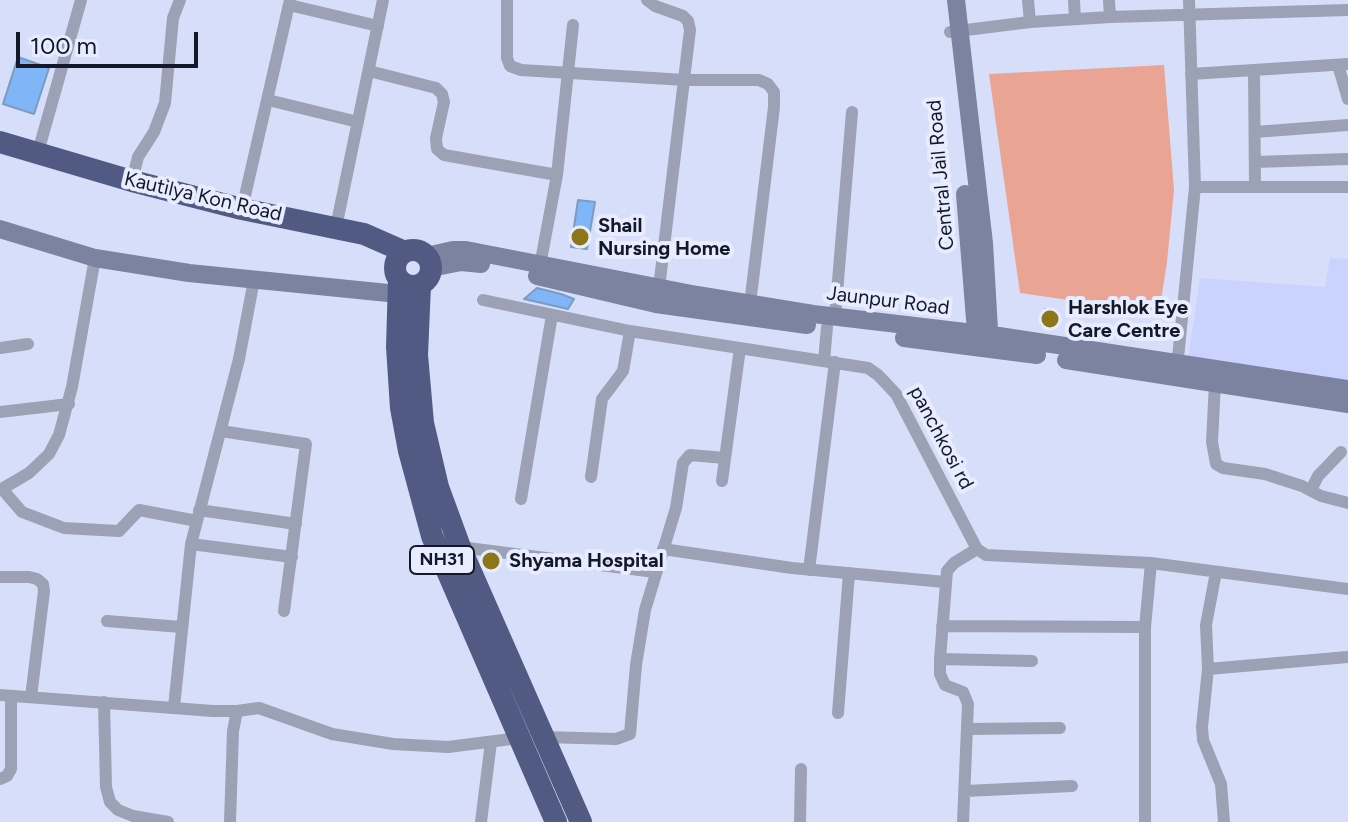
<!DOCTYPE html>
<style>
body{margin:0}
#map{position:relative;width:1348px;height:822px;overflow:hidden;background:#d7defa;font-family:Figtree,sans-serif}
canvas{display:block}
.scale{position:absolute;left:16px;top:32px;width:182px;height:36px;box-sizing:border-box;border:4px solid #141828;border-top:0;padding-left:10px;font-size:24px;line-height:28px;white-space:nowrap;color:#141828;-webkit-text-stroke:6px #e7ecff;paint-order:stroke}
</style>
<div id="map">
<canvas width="1348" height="822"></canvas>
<div class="scale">100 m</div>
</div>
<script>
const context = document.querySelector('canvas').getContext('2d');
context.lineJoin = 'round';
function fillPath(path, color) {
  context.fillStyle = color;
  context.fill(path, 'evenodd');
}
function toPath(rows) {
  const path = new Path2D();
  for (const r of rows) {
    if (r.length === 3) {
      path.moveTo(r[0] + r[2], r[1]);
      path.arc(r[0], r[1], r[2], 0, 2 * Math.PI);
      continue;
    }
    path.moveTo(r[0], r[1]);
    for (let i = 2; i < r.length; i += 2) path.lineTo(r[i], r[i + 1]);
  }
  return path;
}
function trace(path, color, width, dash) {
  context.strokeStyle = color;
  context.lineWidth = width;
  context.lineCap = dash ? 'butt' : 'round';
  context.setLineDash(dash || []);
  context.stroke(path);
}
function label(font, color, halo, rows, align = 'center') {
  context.font = font + ' Figtree,sans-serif';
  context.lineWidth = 8;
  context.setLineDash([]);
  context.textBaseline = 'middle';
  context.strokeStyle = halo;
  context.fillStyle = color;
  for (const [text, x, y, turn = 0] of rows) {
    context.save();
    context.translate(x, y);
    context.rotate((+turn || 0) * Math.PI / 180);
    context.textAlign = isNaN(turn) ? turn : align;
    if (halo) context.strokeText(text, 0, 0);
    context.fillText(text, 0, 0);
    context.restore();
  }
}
const built = toPath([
 [1330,258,1348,259,1348,385,1188,359,1200,278,1325,287]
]);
const green = toPath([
 [1164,65,1174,190,1167,262,1159,313,1020,293,989,74]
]);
const building = toPath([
 [18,57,49,68,34,114,3,104,18,57],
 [578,200,595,202,587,249,571,247,578,200],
 [537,288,561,294,574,299,568,309,524,299,537,288],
 [1045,309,1058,312,1055,327,1041,325,1045,309]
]);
const street = toPath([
 [507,0,507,58,510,66,521,70,685,80,759,80,768,84,774,92,774,107,750,304],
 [647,0,655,6,683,16,688,21,690,30,659,288],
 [1028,0,1030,22],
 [1074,0,1075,19],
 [1109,0,1110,17],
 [289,5,378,26],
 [950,32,1030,22,1110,17,1348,10],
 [1338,65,1348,99],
 [369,71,436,88,442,94,444,102,436,138,437,149,444,155,557,175],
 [1254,71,1255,186],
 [1191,74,1348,64],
 [268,100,358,122],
 [1255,132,1348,125],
 [38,152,81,0],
 [1255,162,1348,159],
 [132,181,138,157,154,132,165,103,173,18,180,0],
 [1195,187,1348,187],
 [242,209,290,0],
 [335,232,383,0],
 [539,271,557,175,573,25],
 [483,300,630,331,868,368,878,375,896,394,977,549,986,555,1151,563,1348,589],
 [835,317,852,112],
 [0,348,28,344],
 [824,361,827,327],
 [1177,368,1195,187,1189,0],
 [1215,383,1212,442,1216,464,1223,468,1265,474,1302,486,1321,496,1348,503],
 [0,412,69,404],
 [221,431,306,444,284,611],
 [591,477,602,399,623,371,630,331],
 [722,481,740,348],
 [2,489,22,512,64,528,119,531,139,510,197,521],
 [0,490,29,473,49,454,59,435,72,387,95,258],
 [1311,490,1318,476,1341,452],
 [521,499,552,315],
 [199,510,296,524],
 [191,544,292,557],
 [460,547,655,572],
 [663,549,792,568,945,582],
 [809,570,835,362],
 [1216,572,1206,625,1208,669,1202,727,1203,740,1221,784,1224,822],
 [0,577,29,577,37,579,43,584,44,591,31,697],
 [107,621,181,627],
 [942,626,1145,627],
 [940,659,1032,661],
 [1208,669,1348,657],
 [0,695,213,711,237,711,259,708,332,734,393,744,448,747,519,738],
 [104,702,106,787,110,802,118,810,133,816,168,822],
 [174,707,191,544,239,359,254,280],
 [838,713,849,573],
 [967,729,1060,728],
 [543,737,616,739,630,734,636,665,645,610,676,508,683,463,690,455,725,458],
 [0,779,7,776,11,769,11,696],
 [965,791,1072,786],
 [230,822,233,731,237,711],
 [481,822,491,742],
 [800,822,801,769],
 [963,822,968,704,963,692,945,685,940,674,940,659,947,571,954,563,977,549],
 [1145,822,1145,627,1151,563]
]);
const secondary = toPath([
 [956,0,984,243,990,347],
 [965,194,977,344],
 [0,229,95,258,189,273,398,294],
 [426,256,453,250,466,250,697,295,813,314,999,336,1348,389],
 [431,268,461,262,481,264],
 [537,276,656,304,807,325],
 [904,338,1037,355],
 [1066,360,1348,404]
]);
const highway = toPath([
 [0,142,132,181,242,209,364,234,405,252],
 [413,268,18],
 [399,280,397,347,401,408,409,451,432,536,556,822],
 [420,285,417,355,423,423,438,487,460,547,581,822]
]);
const markers = [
 [580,237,10,"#8c761a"],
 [1050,319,10,"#8c761a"],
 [491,561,10,"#8c761a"]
];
const shields = [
 [442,560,64]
];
const shieldNames = [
 ["NH31",442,560]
];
const streetNames = [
 ["Central Jail Road",941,175,-95],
 ["Kautilya Kon Road",203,197,13],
 ["Jaunpur Road",888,301,7],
 ["panchkosi rd",941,438,62]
];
const poiNames = [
 ["Shail",598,226],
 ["Nursing Home",598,249],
 ["Harshlok Eye",1068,308],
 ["Care Centre",1068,331],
 ["Shyama Hospital",509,561]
];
fillPath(built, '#c9d3fe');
fillPath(green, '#eaa493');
fillPath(building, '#80b5f8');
trace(building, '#7c9bc1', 2);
trace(street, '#9ca1b5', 12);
trace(secondary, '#7c83a0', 18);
trace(highway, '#515a82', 22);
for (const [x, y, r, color] of markers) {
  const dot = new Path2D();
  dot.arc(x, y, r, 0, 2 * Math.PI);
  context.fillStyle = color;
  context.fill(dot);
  trace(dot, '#e7ecff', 3);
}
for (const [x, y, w] of shields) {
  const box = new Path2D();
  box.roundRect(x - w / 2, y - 14, w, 28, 6);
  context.fillStyle = '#e7ecff';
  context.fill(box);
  trace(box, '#141828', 2);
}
label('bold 18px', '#141828', null, shieldNames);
label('20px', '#141828', '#e7ecff', streetNames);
label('bold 20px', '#141828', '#e7ecff', poiNames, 'left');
</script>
